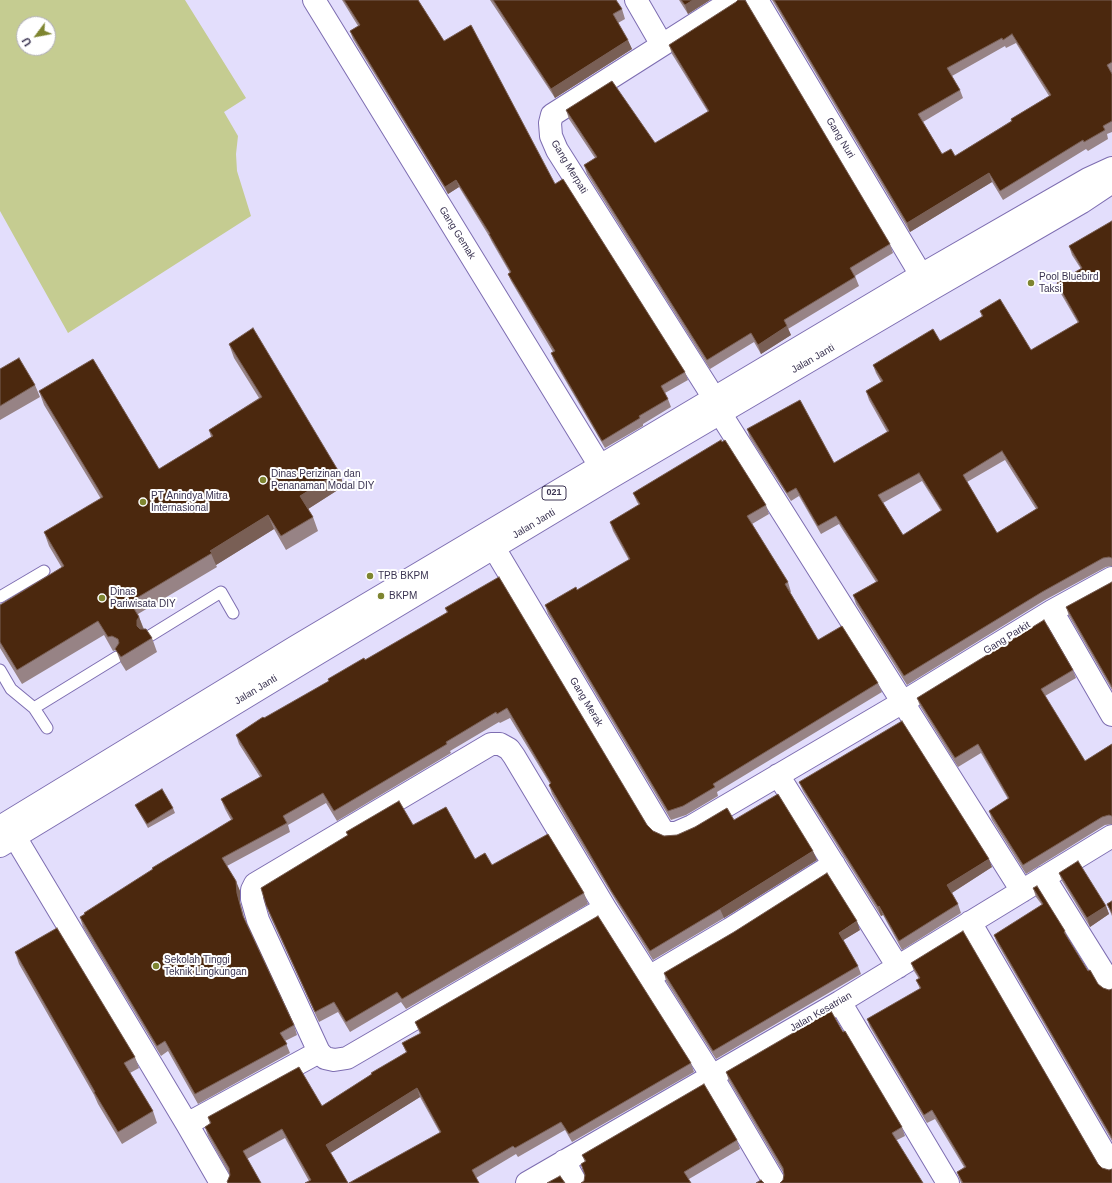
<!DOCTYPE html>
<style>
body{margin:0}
#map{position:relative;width:1112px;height:1183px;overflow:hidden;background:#e3defc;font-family:Arial,sans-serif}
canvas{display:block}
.north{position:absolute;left:16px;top:16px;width:40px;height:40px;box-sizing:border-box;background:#fff;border:1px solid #b0adb9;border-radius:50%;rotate:238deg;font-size:11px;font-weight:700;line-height:16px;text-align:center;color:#3a3351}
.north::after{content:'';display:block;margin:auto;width:14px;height:18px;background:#7e8530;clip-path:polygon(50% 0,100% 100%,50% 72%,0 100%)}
</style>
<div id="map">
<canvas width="1112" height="1183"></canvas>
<div class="north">U</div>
</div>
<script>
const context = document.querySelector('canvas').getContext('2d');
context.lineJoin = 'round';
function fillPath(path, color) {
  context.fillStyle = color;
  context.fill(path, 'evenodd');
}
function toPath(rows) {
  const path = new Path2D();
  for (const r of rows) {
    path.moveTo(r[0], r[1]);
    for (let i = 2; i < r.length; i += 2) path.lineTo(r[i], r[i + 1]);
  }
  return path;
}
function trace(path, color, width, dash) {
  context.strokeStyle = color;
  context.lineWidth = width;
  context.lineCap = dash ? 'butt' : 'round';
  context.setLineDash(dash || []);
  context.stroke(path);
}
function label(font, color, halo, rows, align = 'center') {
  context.font = font + ' Arial,sans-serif';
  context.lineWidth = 4;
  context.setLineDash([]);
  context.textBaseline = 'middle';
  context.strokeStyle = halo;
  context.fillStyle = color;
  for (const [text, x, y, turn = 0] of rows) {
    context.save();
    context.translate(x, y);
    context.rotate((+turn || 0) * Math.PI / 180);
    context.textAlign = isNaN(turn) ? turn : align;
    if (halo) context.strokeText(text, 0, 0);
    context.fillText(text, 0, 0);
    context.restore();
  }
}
const green = toPath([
 [0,0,185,0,246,98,224,112,238,136,236,154,237,171,251,216,68,333,0,211],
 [24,24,48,24,48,48,24,48]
]);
const service = toPath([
 [0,597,44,571],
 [148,637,221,592,233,613],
 [0,670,11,689,34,708],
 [47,728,34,708,117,657]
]);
const minor = toPath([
 [314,0,600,466],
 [636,0,662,45],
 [757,0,921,275],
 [714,398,557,150,551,136,550,123,552,115,733,0],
 [720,413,1022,891],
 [494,548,661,828,665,832,670,833,676,833,692,826,903,702,1052,611,1112,578],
 [1052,611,1112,715],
 [778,775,898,967],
 [15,837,187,1124,221,1183],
 [1044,877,1112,986],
 [970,922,1112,1166],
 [649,977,730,929,834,864],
 [840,1002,948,1183],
 [319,1052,258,920,252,899,252,890,255,884,491,744,500,744,509,749,514,756,605,908],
 [187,1124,319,1052,325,1058,334,1060,347,1058,605,908,712,1076,775,1183],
 [564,1161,576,1183],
 [527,1183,840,1002,1112,836]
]);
const primary = toPath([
 [0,827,297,646,600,466,921,275,1088,179,1112,168],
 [0,846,305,661,608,479,930,290,1082,202,1112,182]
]);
const wall = toPath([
 [342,0,418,0,444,41,555,184,685,372,688,380,665,393,668,399,671,407,643,424,643,426,605,448,554,361,551,353,553,352,511,281,508,274,510,273,492,242,489,236,459,187,448,194,353,39,350,31,358,26],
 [490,0,616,0,622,9,625,19,618,23,632,49,555,98],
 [679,0,710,0,688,14],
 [772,0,1111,0,1112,1,1112,73,1111,73,1112,74,1112,132,1107,134,1108,139,1088,151,1086,149,1003,200,992,182,910,232],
 [1016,43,1049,96,1011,119,1011,121,955,156,942,154,923,122,963,98,960,90,952,76,1005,46,1006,48],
 [669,45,890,244,893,253,855,276,859,286,788,329,791,335,761,354,754,342,710,369,587,174,584,165,595,158,569,119,566,110,655,143,708,112,672,54],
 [1112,221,1112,566,1106,567,1045,600,907,685,856,604,853,595,876,582,839,524,821,534,799,496,791,501,750,438,747,429,834,463,887,432,869,400,866,391,881,382,876,373,873,365,940,341,982,317,980,311,1031,350,1078,323,1060,292,1057,283,1081,269,1072,255,1069,246],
 [1005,460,1036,509,997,533,967,482],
 [922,481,941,511,903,535,883,503],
 [229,344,339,472,344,486,308,509,313,517,318,531,286,550,274,529,216,565,217,567,138,614,139,617,144,629,152,638,157,652,126,671,121,663,116,650,113,651,104,635,22,684,0,648,0,605,62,568,49,546,44,532,101,499,44,405,39,391,159,469,211,437,209,430,259,398,234,358],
 [0,369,35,385,40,397,0,420],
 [633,493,766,505,769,514,752,524,788,582,791,592,790,592,818,640,878,683,882,692,717,792,718,796,686,815,671,820,548,614,545,605,577,590,629,560,613,531,610,522,639,505,637,502],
 [1112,582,1112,690,1069,616,1066,607],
 [445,608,653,831,664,836,677,835,734,820,817,860,724,918,653,960,616,901,574,832,552,794,549,785,550,784,510,718,500,723,499,722,450,751,451,753,337,821,326,803,288,825,290,832,227,866,240,891,240,902,245,920,294,1025,297,1035,285,1041,290,1053,198,1104,168,1051,161,1056,83,927,80,917,231,820,225,809,221,799,260,777,239,744,236,735,329,681,328,679,365,660,447,613],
 [1073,670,1076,678,1045,696,1085,761,1112,744,1112,824,1105,825,1026,874,992,820,989,811,1008,799,981,753,958,767,920,706,917,698],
 [799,782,992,867,952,893,958,904,961,913,902,950,883,915,881,916,803,791],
 [135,805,173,808,175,813,148,828,137,809],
 [413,825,475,859,584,893,588,904,406,1009,401,1002,350,1032,338,1012,319,1022,270,916,266,905,348,836,346,832],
 [1059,873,1106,906,1109,914,1090,927,1062,881],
 [1033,888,1065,931,1068,938,1088,971,1098,984,1103,988,1109,990,1112,989,1112,1141,997,943,994,935,1042,905,1036,897],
 [1112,901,1112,916,1107,904],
 [860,930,843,940,858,966,861,974,716,1059,666,981,664,973],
 [15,952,135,1057,139,1068,130,1073,153,1111,157,1123,122,1144,98,1104,94,1095,19,964],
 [911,963,1098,1164,1102,1168,1109,1170,1112,1183,961,1183,957,1172,964,1167,935,1119,927,1123,870,1027,867,1019,920,989,916,980,919,979,914,971],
 [415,1022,691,1063,694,1072,572,1142,565,1130,518,1157,516,1154,476,1178,440,1133,420,1097,330,1153,348,1183,309,1181,285,1138,247,1159,230,1175,208,1136,205,1127,210,1124,208,1117,322,1106,372,1074,406,1052,402,1043,420,1034],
 [843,1032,902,1127,905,1136,897,1140,783,1180,784,1174,729,1081,726,1072],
 [737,1140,740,1149,689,1179,584,1181,585,1175,585,1162,582,1155]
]);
const shadedWall = toPath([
 [693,0,710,0,688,14,685,5],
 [628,40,632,49,555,98,551,89],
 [989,173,992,182,910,232,907,223],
 [456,180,459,187,448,194,445,187],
 [787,326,791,335,761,354,758,345],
 [339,472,344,486,305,511,300,496],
 [268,515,274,529,216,565,210,551],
 [139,617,144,631,142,634,137,626,137,620],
 [813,851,817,860,724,918,720,909],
 [989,859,992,867,950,894,947,885],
 [236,881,240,891,240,902,247,925,237,893],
 [879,906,883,915,881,916,878,907],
 [1106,906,1109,914,1090,927,1087,918],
 [857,921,860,930,842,941,839,933],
 [417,1088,420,1097,329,1154,326,1145]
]);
const building = toPath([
 [344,0,418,0,444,41,471,25,555,184,563,179,685,372,661,386,668,399,639,416,640,418,602,441,551,353,555,351,508,274,511,272,489,234,490,234,456,180,445,187,350,31,360,25,344,0],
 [493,0,616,0,622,9,613,14,628,40,551,89,493,0],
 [681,0,693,0,685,5,681,0],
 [738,0,745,0,890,244,850,268,855,277,784,320,787,326,758,345,751,333,707,360,584,165,597,157,566,110,612,81,655,143,709,111,669,45,736,2,738,0],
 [774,0,1111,0,1112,1,1112,62,1107,65,1112,74,1112,121,1103,126,1105,130,1084,142,1083,140,1000,191,989,173,907,223,774,0],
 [1012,34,1051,95,1011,119,1012,121,955,156,951,149,942,154,918,114,960,90,947,68,1002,38,1003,40,1012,34],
 [1112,221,1112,558,1109,557,1103,558,1042,592,904,676,853,595,878,581,836,516,818,526,796,488,787,493,747,429,800,400,834,463,889,431,866,391,883,381,873,365,933,329,940,341,983,316,980,311,1000,299,1031,350,1079,322,1057,283,1082,268,1069,246,1112,221],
 [1002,451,1038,508,997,533,963,475,1002,451],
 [919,473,942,510,903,535,878,495,919,473],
 [253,328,339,472,300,496,313,517,281,536,268,515,210,551,212,553,130,602,139,617,137,620,137,626,140,629,146,629,152,638,121,657,115,649,119,643,118,639,112,636,108,637,98,621,17,670,0,642,0,605,64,566,44,532,103,497,39,391,93,359,159,469,213,436,209,430,262,397,229,344,253,328],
 [19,358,35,385,0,406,0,369,19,358],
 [721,440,722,442,725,440,766,505,747,516,788,582,785,584,818,640,842,626,878,683,713,784,715,787,683,806,668,811,545,605,576,587,577,590,630,559,610,522,640,504,633,493,721,440],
 [499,577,647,825,653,831,664,836,677,835,695,827,727,808,734,820,778,794,813,851,720,909,650,951,612,892,571,822,549,785,551,783,507,708,497,714,496,712,446,742,447,744,334,811,323,793,283,816,287,823,222,858,236,881,237,893,243,916,294,1025,280,1033,287,1044,195,1094,165,1041,157,1046,80,917,85,914,84,913,153,869,152,868,233,819,221,799,262,776,236,735,263,717,264,718,329,681,328,679,364,658,365,660,448,612,445,608,499,577],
 [1112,582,1112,687,1066,607,1112,582],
 [1044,620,1073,670,1041,689,1085,761,1112,744,1112,816,1109,815,1102,817,1023,865,989,811,1009,798,978,744,955,758,917,698,1044,620],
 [902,721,989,859,947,885,958,904,899,941,879,906,878,907,799,782,902,721],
 [162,789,173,808,147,824,135,805,162,789],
 [399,801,413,825,446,807,475,859,485,853,492,865,548,834,584,893,402,999,397,992,346,1022,334,1002,315,1012,266,905,261,888,348,835,346,832,399,801],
 [1078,861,1106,906,1087,918,1059,873,1078,861],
 [827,873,857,921,839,933,858,966,713,1051,664,973,734,932,827,873],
 [1037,886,1065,931,1064,932,1088,971,1090,970,1098,984,1103,988,1109,990,1112,989,1112,1138,994,935,1043,904,1033,888,1037,886],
 [1112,901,1112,913,1107,904,1112,901],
 [598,916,691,1063,569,1134,561,1122,515,1148,513,1146,472,1170,479,1183,349,1183,441,1132,417,1088,326,1145,348,1183,305,1183,311,1180,282,1129,243,1151,261,1183,228,1183,227,1182,230,1175,229,1168,205,1127,211,1123,208,1117,299,1067,322,1106,372,1074,371,1073,407,1052,402,1043,421,1033,415,1022,598,916],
 [57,928,135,1057,124,1063,153,1111,118,1132,94,1092,95,1092,15,952,57,928],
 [963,931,1098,1164,1102,1168,1109,1170,1112,1169,1112,1183,963,1183,957,1172,966,1167,932,1110,924,1115,867,1019,921,988,916,980,920,978,911,963,963,931],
 [831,1011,843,1032,845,1031,902,1127,892,1133,923,1183,780,1183,783,1180,784,1175,783,1168,726,1072,831,1011],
 [704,1084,737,1140,684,1172,691,1183,581,1183,584,1181,585,1175,581,1164,586,1161,582,1155,704,1084],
 [560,1176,565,1183,547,1183,560,1176],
 [761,1180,764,1183,756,1183,761,1180]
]);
const markers = [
 [1031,283,4,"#7e8530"],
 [263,480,4,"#7e8530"],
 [143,502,4,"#7e8530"],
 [370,576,4,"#7e8530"],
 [381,596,4,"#7e8530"],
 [102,598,4,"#7e8530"],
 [156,966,4,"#7e8530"]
];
const shields = [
 [554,493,24]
];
const shieldNames = [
 ["021",554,493]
];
const streetNames = [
 ["Gang Nuri",840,138,59],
 ["Gang Merpati",569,167,59],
 ["Gang Gemak",457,233,58],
 ["Jalan Janti",813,359,-30],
 ["Jalan Janti",534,524,-31],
 ["Gang Parkit",1007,638,-32],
 ["Jalan Janti",256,690,-31],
 ["Gang Merak",586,702,59],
 ["Jalan Kesatrian",821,1012,-30]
];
const poiNames = [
 ["Pool Bluebird",1039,277],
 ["Taksi",1039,289],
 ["Dinas Perizinan dan",271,474],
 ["Penanaman Modal DIY",271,486],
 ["PT Anindya Mitra",151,496],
 ["Internasional",151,508],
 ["TPB BKPM",378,576],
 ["Dinas",110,592],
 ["Pariwisata DIY",110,604],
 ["BKPM",389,596],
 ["Sekolah Tinggi",164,960],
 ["Teknik Lingkungan",164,972]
];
fillPath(green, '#c5cc91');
trace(service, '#7d6db1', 13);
trace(minor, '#7d6db1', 24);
trace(primary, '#7d6db1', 24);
trace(service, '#fff', 11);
trace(minor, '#fff', 22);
trace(primary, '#fff', 22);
fillPath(wall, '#978385');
fillPath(shadedWall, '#795f55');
fillPath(building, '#4b280e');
trace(building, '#795f55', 1);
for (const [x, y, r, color] of markers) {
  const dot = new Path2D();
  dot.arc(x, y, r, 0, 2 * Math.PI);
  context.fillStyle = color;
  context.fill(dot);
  trace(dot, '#fff', 1.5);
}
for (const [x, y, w] of shields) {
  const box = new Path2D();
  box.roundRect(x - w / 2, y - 7, w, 14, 3);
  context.fillStyle = '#fff';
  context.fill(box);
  trace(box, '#3a3351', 1);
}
label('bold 9px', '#3a3351', null, shieldNames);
label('10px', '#3a3351', '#fff', streetNames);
label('10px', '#3a3351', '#fff', poiNames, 'left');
</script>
